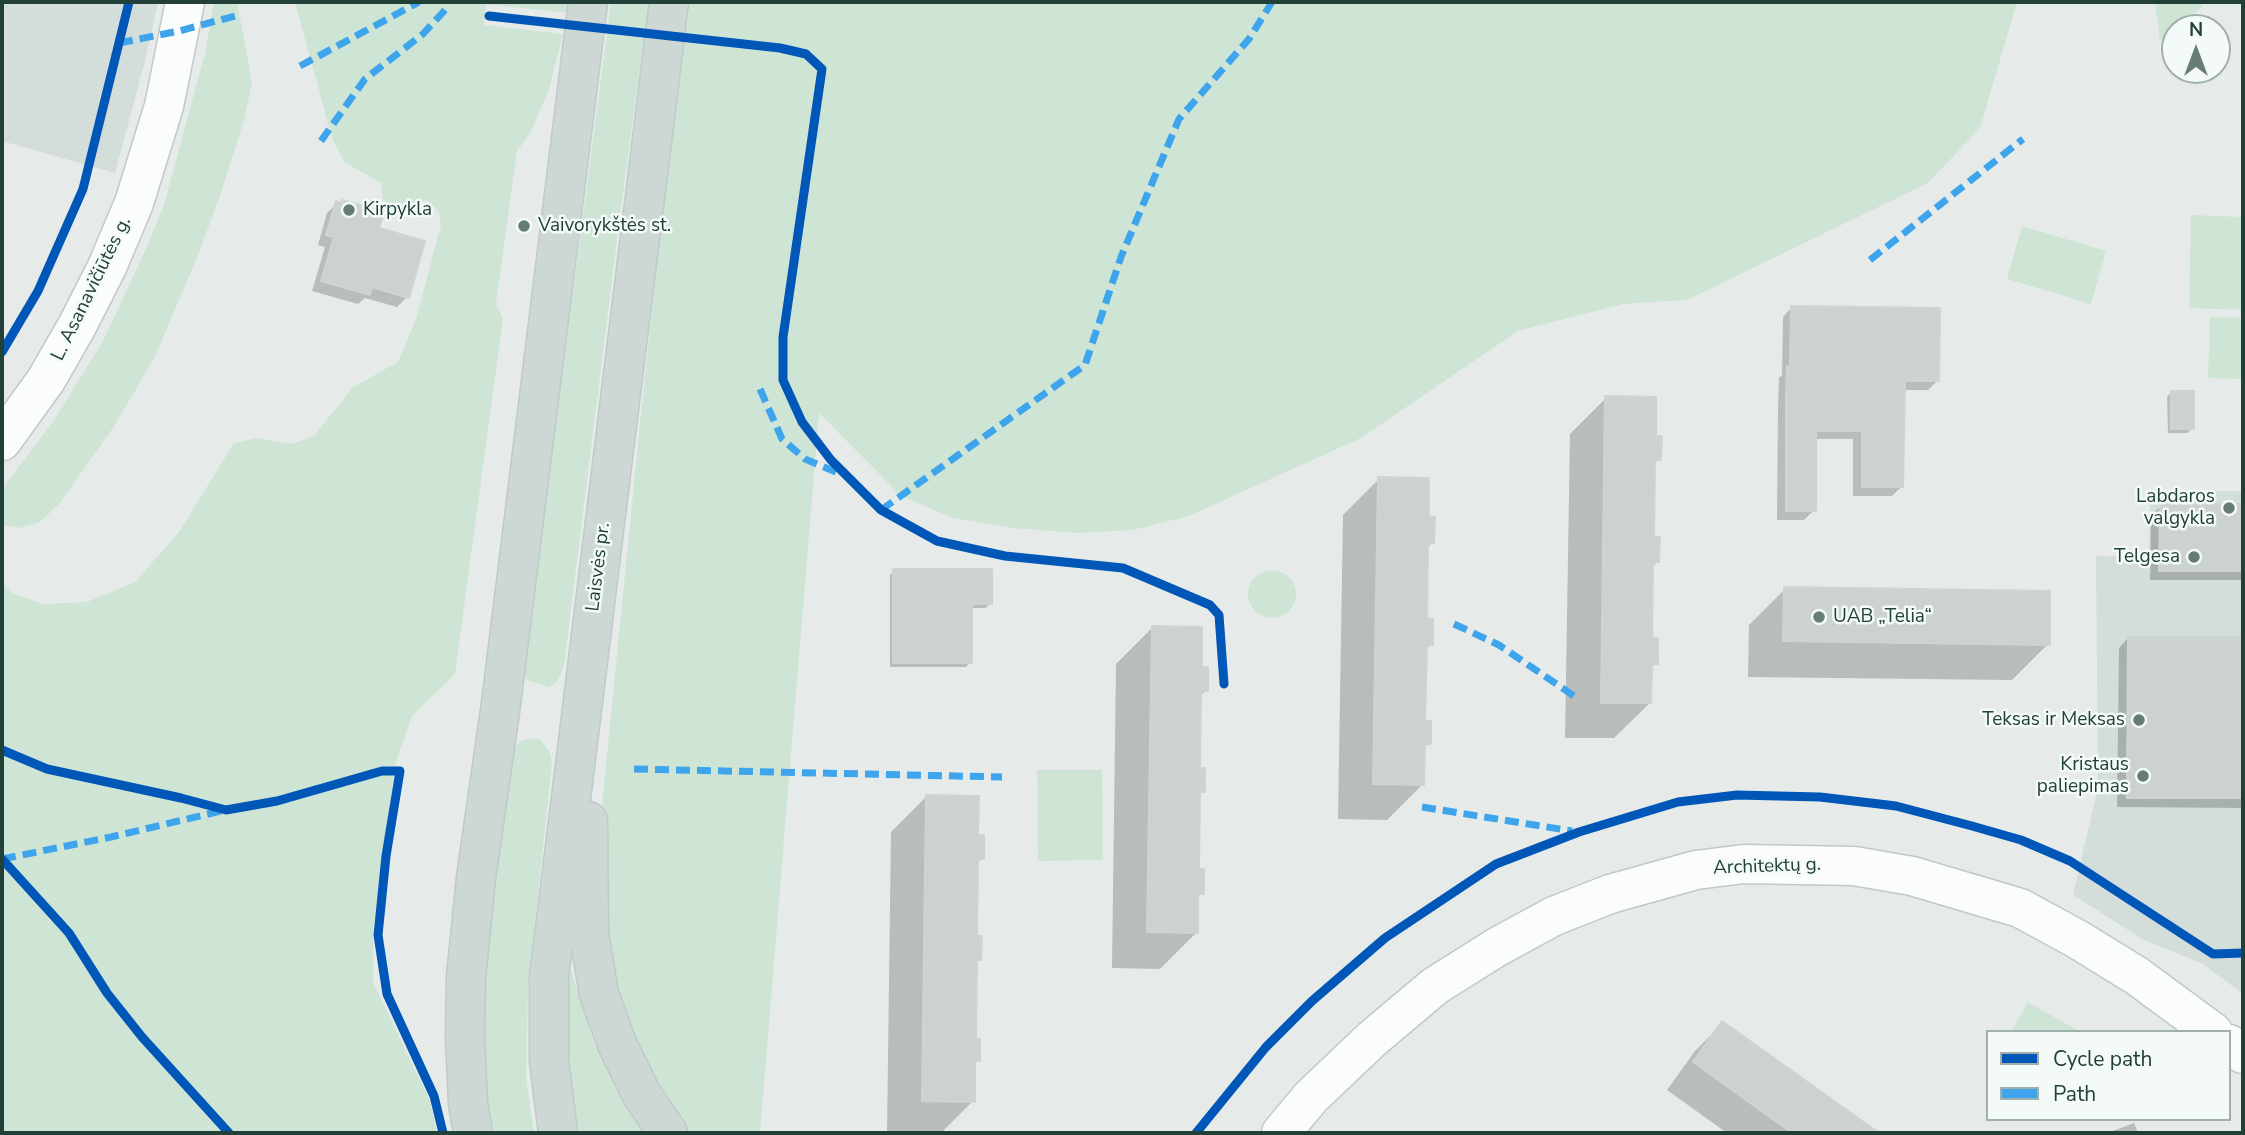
<!DOCTYPE html>
<meta charset="utf-8">
<style>
body{margin:0}
#map{position:relative;width:2245px;height:1135px;overflow:hidden;background:#e6ebe9;font-family:"Nunito Sans",sans-serif}
canvas{display:block}
.frame{position:absolute;inset:0;border:4px solid #214038;pointer-events:none}
.legend{position:absolute;left:1986px;top:1030px;width:245px;height:91px;box-sizing:border-box;background:#f4faf7;border:2px solid #a0b0ab;margin:0;padding:9px 12px;list-style:none;font-size:21px;color:#214038}
.legend li{display:flex;align-items:center;gap:14px;height:35px}
.legend b{width:35px;border:2px solid #a0b0ab}
.north{position:absolute;left:2161px;top:14px;width:70px;height:70px;box-sizing:border-box;background:#f4faf7;border:2px solid #a0b0ab;border-radius:50%;rotate:0deg;font-size:19px;font-weight:700;line-height:28px;text-align:center;color:#214038}
.north::after{content:'';display:block;margin:auto;width:24px;height:32px;background:#667c76;clip-path:polygon(50% 0,100% 100%,50% 72%,0 100%)}
</style>
<div id="map">
<canvas width="2245" height="1135"></canvas>
<div class="frame"></div>
<ul class="legend">
<li><b style="height:9px;background:#0057b8"></b>Cycle path</li>
<li><b style="height:9px;background:#3ea4ec"></b>Path</li>
</ul>
<div class="north">N</div>
</div>
<script>
const context = document.querySelector('canvas').getContext('2d');
context.lineJoin = 'round';
function fillPath(path, color) {
  context.fillStyle = color;
  context.fill(path, 'evenodd');
}
function toPath(rows) {
  const path = new Path2D();
  for (const r of rows) {
    if (r.length === 3) {
      path.moveTo(r[0] + r[2], r[1]);
      path.arc(r[0], r[1], r[2], 0, 2 * Math.PI);
      continue;
    }
    path.moveTo(r[0], r[1]);
    for (let i = 2; i < r.length; i += 2) path.lineTo(r[i], r[i + 1]);
  }
  return path;
}
function trace(path, color, width, dash) {
  context.strokeStyle = color;
  context.lineWidth = width;
  context.lineCap = dash ? 'butt' : 'round';
  context.setLineDash(dash || []);
  context.stroke(path);
}
function label(font, color, halo, rows, align = 'center') {
  context.font = font + ' "Nunito Sans",sans-serif';
  context.lineWidth = 5;
  context.setLineDash([]);
  context.textBaseline = 'middle';
  context.strokeStyle = halo;
  context.fillStyle = color;
  for (const [text, x, y, turn = 0] of rows) {
    context.save();
    context.translate(x, y);
    context.rotate((+turn || 0) * Math.PI / 180);
    context.textAlign = isNaN(turn) ? turn : align;
    if (halo) context.strokeText(text, 0, 0);
    context.fillText(text, 0, 0);
    context.restore();
  }
}
const built = toPath([
 [2,2,158,2,145,61,115,173,2,141],
 [2150,491,2243,491,2243,994,2203,964,2144,940,2073,895,2098,787,2096,556,2149,557]
]);
const green = toPath([
 [214,2,237,2,252,82,245,117,220,196,196,260,155,357,113,428,59,504,40,522,19,528,2,525,2,489,53,422,103,341,144,253,164,205,205,53],
 [295,2,569,2,568,13,486,4,484,25,563,34,549,89,531,132,517,151,496,304,503,318,455,674,412,716,395,765,373,930,373,982,430,1101,437,1133,2,1133,2,583,12,593,43,604,87,602,135,582,179,532,234,443,257,438,292,444,314,436,353,387,398,362,416,319,441,225,439,212,427,200,398,210,383,199,381,183,344,162,332,138],
 [611,2,649,2,621,208,564,666,557,682,549,687,526,680,524,664],
 [690,2,2017,2,1980,128,1928,183,1687,300,1623,304,1518,331,1361,438,1189,516,1133,530,1076,533,1013,528,953,518,901,496,819,413,760,1133,686,1133,619,1020,598,883,603,795,641,413,663,206],
 [2155,2,2199,2,2203,6,2160,41],
 [2191,215,2243,217,2243,310,2189,308],
 [2022,226,2106,251,2091,304,2007,279],
 [2210,317,2243,318,2243,379,2208,378],
 [1272,594,24],
 [532,738,540,739,549,751,552,763,528,988,526,1077,534,1133,489,1133,481,1051,483,954,513,748,521,741],
 [1037,770,1102,770,1103,860,1038,861],
 [570,967,594,1043,643,1133,578,1133,567,1039],
 [2028,1002,2080,1032,2011,1032]
]);
const shadow = toPath([
 [337,203,377,229,407,297,397,307,365,298,358,304,312,291,325,247,318,245,327,213],
 [1792,307,1937,381,1928,390,1903,390,1901,487,1892,496,1853,496,1853,439,1814,439,1814,510,1804,520,1777,520,1778,409,1779,378,1782,375,1783,317],
 [2172,392,2192,428,2187,433,2168,433,2167,397],
 [1606,398,1654,438,1659,459,1653,465,1652,538,1658,561,1652,567,1651,640,1656,663,1650,669,1650,703,1614,738,1565,738,1570,434],
 [1379,479,1427,519,1433,542,1426,548,1425,620,1431,644,1425,650,1423,723,1429,743,1423,749,1423,784,1387,820,1338,819,1343,515],
 [2161,506,2243,507,2243,580,2150,580,2151,516],
 [894,571,990,603,986,608,970,608,970,662,966,667,890,667,890,575],
 [1785,589,2048,644,2012,680,1748,677,1749,625],
 [1152,628,1206,690,1200,696,1199,770,1203,791,1198,797,1197,870,1202,893,1197,899,1196,933,1160,969,1112,968,1116,664],
 [2128,638,2243,639,2243,808,2117,807,2119,648],
 [927,796,977,837,982,859,976,864,975,938,979,960,975,964,974,1040,978,1061,973,1065,973,1101,941,1133,887,1133,891,832],
 [1723,1023,1876,1133,1727,1133,1667,1090,1695,1051],
 [2134,1123,2138,1133,2107,1133]
]);
const building = toPath([
 [342,200,384,212,379,228,425,241,409,298,372,287,370,295,321,281,334,237,326,235,336,201,342,203,342,200],
 [1791,306,1940,308,1939,381,1905,381,1903,487,1862,487,1862,431,1816,431,1816,511,1786,511,1786,399,1787,366,1790,367,1791,306],
 [2171,391,2194,391,2194,429,2171,429,2171,391],
 [1605,396,1656,397,1656,436,1662,436,1661,460,1655,460,1654,537,1660,537,1659,562,1653,562,1652,638,1658,638,1658,664,1652,664,1651,703,1601,703,1605,396],
 [1378,477,1429,478,1429,517,1435,517,1434,543,1428,543,1427,619,1433,619,1433,645,1427,644,1425,721,1431,721,1431,744,1425,744,1424,785,1373,784,1378,477],
 [2243,504,2243,571,2159,571,2160,505,2243,504],
 [893,569,992,569,992,604,972,604,972,663,893,663,893,569],
 [1784,587,2050,591,2050,645,1783,641,1784,587],
 [1152,626,1202,627,1202,667,1208,667,1208,691,1201,691,1200,768,1205,768,1205,792,1200,792,1199,869,1204,869,1204,894,1198,894,1198,933,1147,932,1152,626],
 [2128,637,2243,637,2243,798,2127,798,2128,637],
 [926,795,979,796,978,835,984,835,984,859,978,859,977,936,982,936,981,960,977,960,976,1039,980,1039,980,1061,975,1061,975,1102,922,1101,926,795],
 [1722,1021,1879,1133,1792,1133,1693,1062,1722,1021]
]);
const secondary = toPath([
 [2,441,46,380,77,326,107,267,134,203,164,106,185,2],
 [2229,1044,2243,1054],
 [1281,1133,1311,1097,1372,1039,1435,986,1497,947,1554,916,1610,894,1696,870,1744,864,1854,866,1912,876,2020,908,2077,939,2137,976,2213,1032]
]);
const primary = toPath([
 [588,821,589,934,599,994,617,1044,642,1095,668,1133],
 [473,1133,468,1103,465,1038,466,977,476,878,501,704,588,2],
 [558,1133,549,1061,549,977,669,2]
]);
const quiet = toPath([
 [119,43,179,31,235,16],
 [300,66,419,2],
 [321,141,365,79,423,34,445,10],
 [1870,260,2023,139],
 [760,389,782,439,805,459,836,472],
 [881,510,1085,365,1121,257,1179,119,1249,39,1272,2],
 [1454,624,1499,645,1577,698],
 [634,769,1002,777],
 [1422,807,1572,831],
 [2,859,111,837,221,811]
]);
const cycleway = toPath([
 [489,16,780,48,806,54,822,69,783,337,783,380,802,422,831,460,881,510,937,541,1005,556,1123,568,1210,605,1219,615,1224,684],
 [2,352,38,291,83,189,129,2],
 [2,750,47,769,181,798,226,810,277,801,382,771,400,771,386,856,378,935,387,994,434,1096,443,1133],
 [2,859,69,933,107,993,142,1037,229,1133],
 [1196,1133,1266,1047,1312,1001,1385,938,1496,864,1579,832,1678,802,1737,795,1820,797,1896,806,1972,826,2021,840,2070,861,2213,954,2243,953]
]);
const markers = [
 [349,210,7,"#667c76"],
 [524,226,7,"#667c76"],
 [2229,508,7,"#667c76"],
 [2194,557,7,"#667c76"],
 [1819,617,7,"#667c76"],
 [2139,720,7,"#667c76"],
 [2143,776,7,"#667c76"]
];
const poiNames = [
 ["Kirpykla",363,210,"left"],
 ["Vaivorykštės st.",538,226,"left"],
 ["Labdaros",2215,497],
 ["valgykla",2215,519],
 ["Telgesa",2180,557],
 ["UAB „Telia“",1833,617,"left"],
 ["Teksas ir Meksas",2125,720],
 ["Kristaus",2129,765],
 ["paliepimas",2129,787]
];
const streetNames = [
 ["L. Asanavičiūtės g.",92,289,-64],
 ["Laisvės pr.",599,567,-83],
 ["Architektų g.",1767,867,-2]
];
fillPath(built, '#d3ddd9');
fillPath(green, '#cee5d5');
fillPath(shadow, '#0003');
fillPath(building, '#ccd2d0');
trace(building, '#ced4d2', 2);
trace(secondary, '#c1c9c6', 41);
trace(primary, '#c1cac8', 41);
trace(secondary, '#fbfcfc', 38);
trace(primary, '#cdd7d4', 38);
trace(quiet, '#3ea4ec', 7, [14, 7]);
trace(cycleway, '#0057b8', 9);
for (const [x, y, r, color] of markers) {
  const dot = new Path2D();
  dot.arc(x, y, r, 0, 2 * Math.PI);
  context.fillStyle = color;
  context.fill(dot);
  trace(dot, '#f4faf7', 2.5);
}
label('19px', '#214038', '#f4faf7', poiNames, 'right');
label('19px', '#214038', '#f4faf7', streetNames);
</script>
